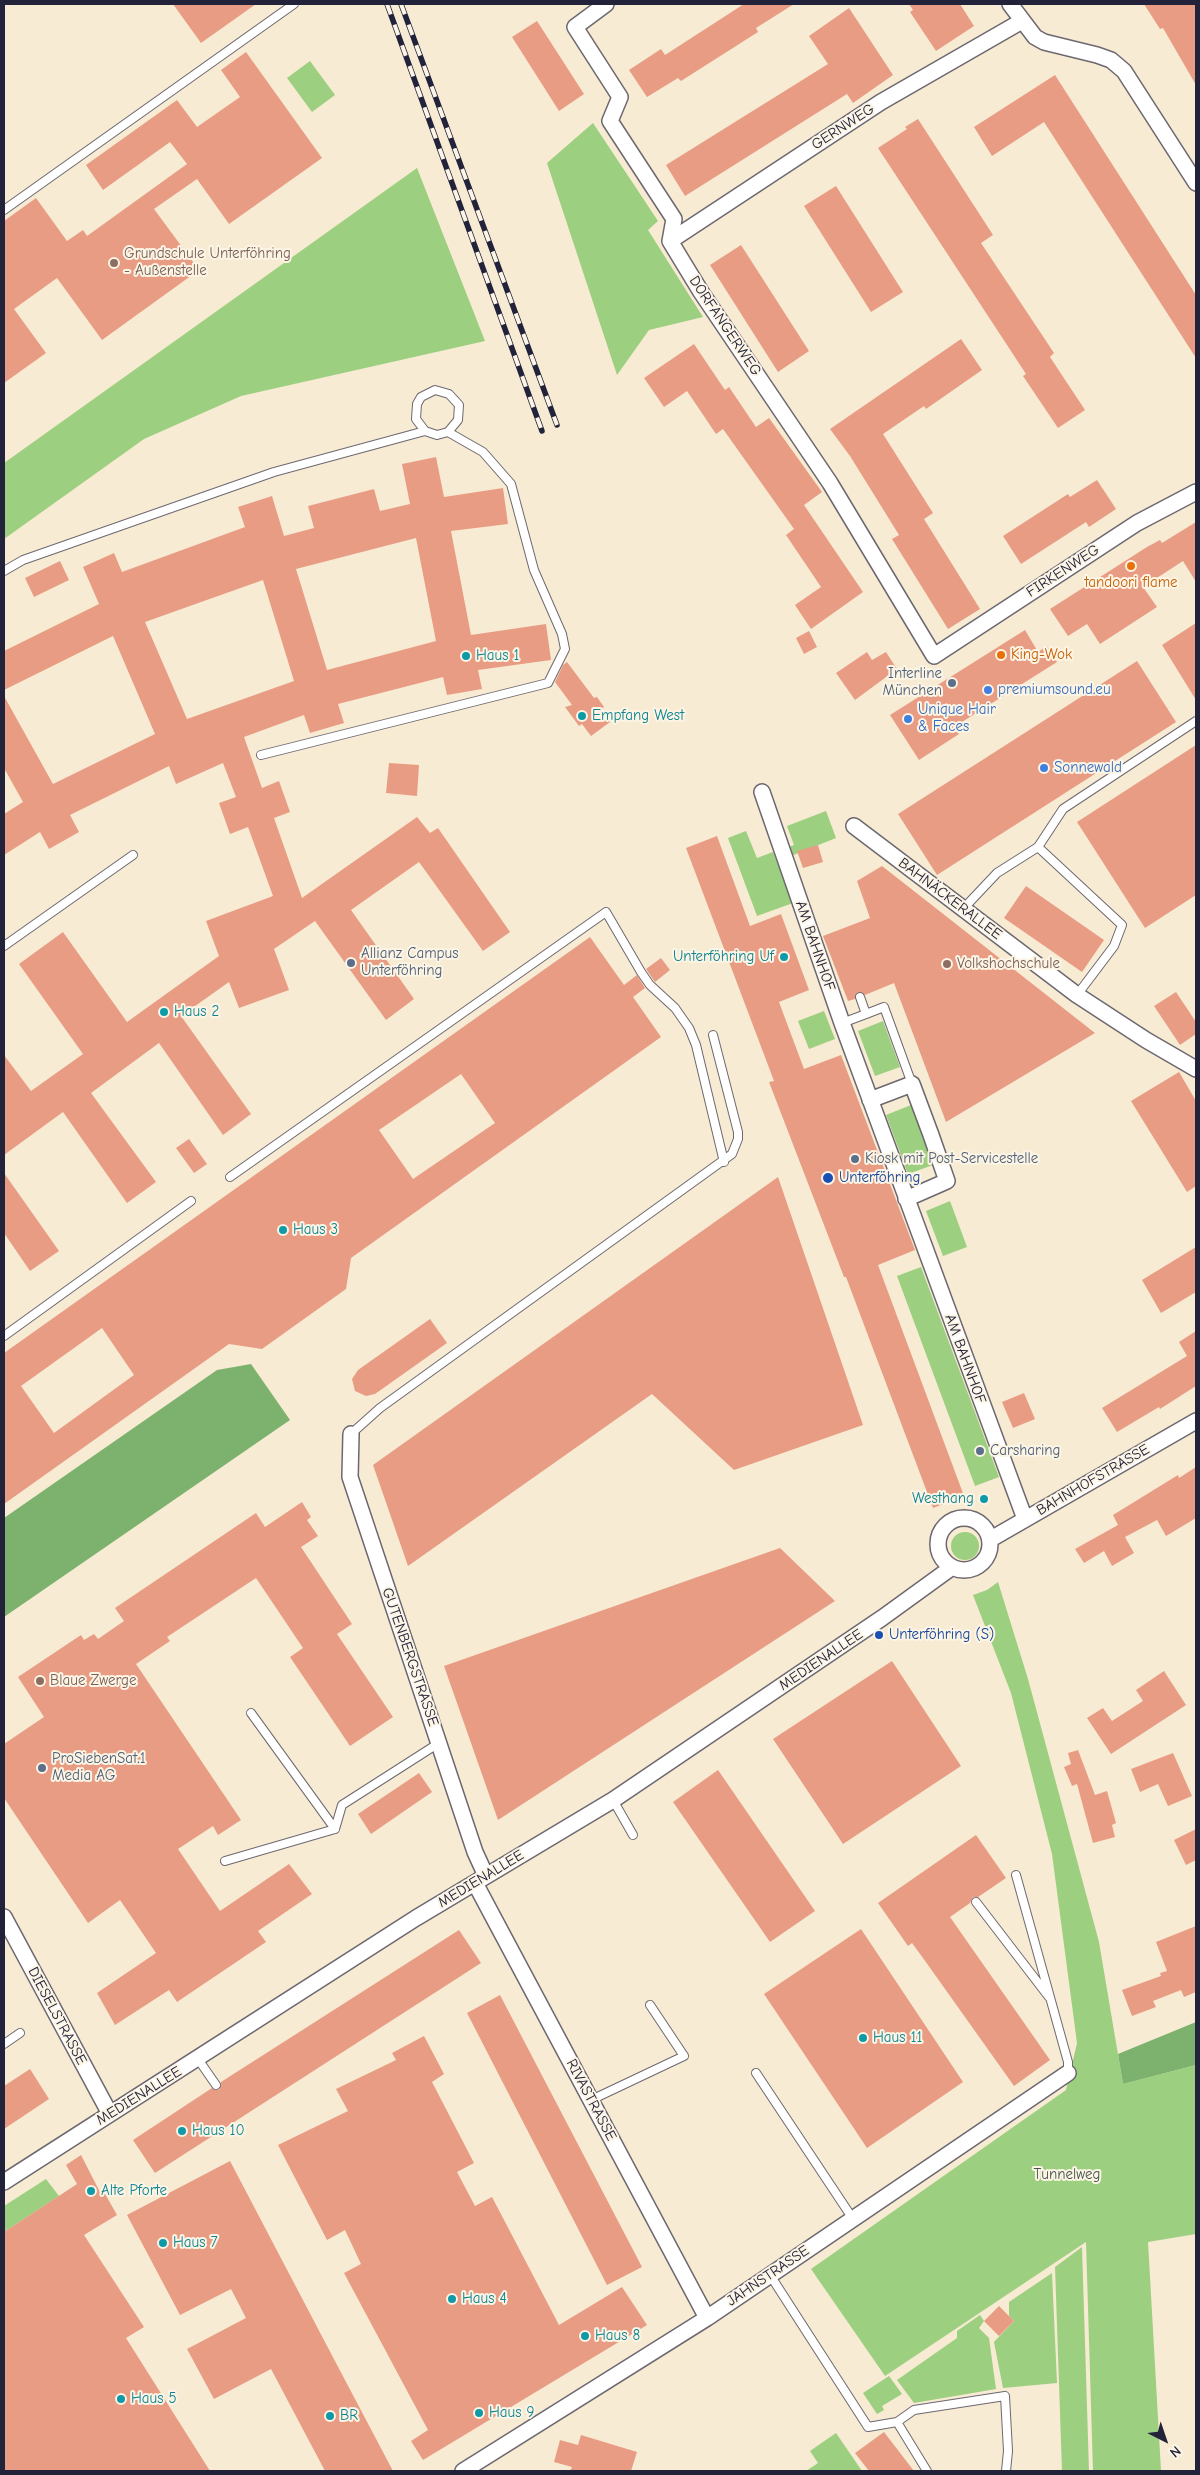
<!DOCTYPE html>
<meta charset="utf-8">
<style>
body{margin:0}
#map{position:relative;width:1200px;height:2475px;overflow:hidden;background:#f7ebd3;font-family:"Comic Neue",sans-serif}
canvas{display:block}
.frame{position:absolute;inset:0;border:5px solid #22223b;pointer-events:none}
.north{position:absolute;left:1140px;top:2415px;width:50px;height:50px;-webkit-text-stroke:4px #fcf5e5;paint-order:stroke;rotate:139deg;font-size:14px;font-weight:700;line-height:20px;text-align:center;color:#22223b}
.north::after{content:'';display:block;margin:auto;width:18px;height:22px;background:#22223b;clip-path:polygon(50% 0,100% 100%,50% 72%,0 100%)}
</style>
<div id="map">
<canvas width="1200" height="2475"></canvas>
<div class="frame"></div>
<div class="north">N</div>
</div>
<script>
const context = document.querySelector('canvas').getContext('2d');
context.lineJoin = 'round';
function fillPath(path, color) {
  context.fillStyle = color;
  context.fill(path, 'evenodd');
}
function toPath(rows) {
  const path = new Path2D();
  for (const r of rows) {
    if (r.length === 3) {
      path.moveTo(r[0] + r[2], r[1]);
      path.arc(r[0], r[1], r[2], 0, 2 * Math.PI);
      continue;
    }
    path.moveTo(r[0], r[1]);
    for (let i = 2; i < r.length; i += 2) path.lineTo(r[i], r[i + 1]);
  }
  return path;
}
function trace(path, color, width, dash) {
  context.strokeStyle = color;
  context.lineWidth = width;
  context.lineCap = dash ? 'butt' : 'round';
  context.setLineDash(dash || []);
  context.stroke(path);
}
function label(font, color, halo, rows, align = 'center') {
  context.font = font + ' "Comic Neue",sans-serif';
  context.lineWidth = 4;
  context.setLineDash([]);
  context.textBaseline = 'middle';
  context.strokeStyle = halo;
  context.fillStyle = color;
  for (const [text, x, y, turn = 0] of rows) {
    context.save();
    context.translate(x, y);
    context.rotate((+turn || 0) * Math.PI / 180);
    context.textAlign = isNaN(turn) ? turn : align;
    if (halo) context.strokeText(text, 0, 0);
    context.fillText(text, 0, 0);
    context.restore();
  }
}
const green = toPath([
 [310,61,335,95,312,112,287,78],
 [593,123,658,221,648,230,703,317,649,330,617,375,547,163],
 [417,168,485,341,241,396,144,439,4,539,4,463],
 [826,811,836,838,791,856,788,847,794,845,787,826],
 [746,831,757,858,773,852,793,903,757,916,728,838],
 [824,1011,835,1039,809,1049,798,1021],
 [883,1021,900,1067,875,1076,858,1031],
 [911,1105,933,1165,908,1174,886,1115],
 [950,1201,967,1247,943,1256,926,1211],
 [921,1267,999,1477,975,1486,897,1276],
 [965,1546,14],
 [998,1582,1028,1679,1099,1942,1123,2084,1196,2065,1196,2234,1148,2242,1161,2471,1093,2471,1086,2242,885,2376,811,2269,1066,2090,1077,2043,1052,1854,1011,1693,973,1595,987,1590],
 [46,2179,59,2196,4,2232,4,2206],
 [1082,2247,1089,2471,1062,2471,1055,2267],
 [1052,2273,1057,2383,1003,2388,994,2342,1014,2321,1009,2316,1009,2302],
 [980,2315,984,2321,979,2328,989,2338,996,2389,914,2403,897,2380,957,2338,957,2331],
 [889,2376,902,2394,882,2406,884,2410,877,2414,863,2393],
 [836,2433,862,2471,806,2471,818,2463,810,2451]
]);
const forest = toPath([
 [251,1364,290,1420,4,1617,4,1518,217,1370],
 [1196,2022,1196,2065,1123,2084,1118,2054]
]);
const building = toPath([
 [173,4,256,4,201,43],
 [744,4,794,4,756,28,758,32,681,81,678,78,647,97,629,70,661,49,665,55],
 [909,4,960,4,974,26,936,51,910,12,913,10],
 [1144,4,1196,4,1196,85,1163,28,1160,29],
 [849,8,893,75,853,103,847,94,685,196,666,165,828,64,809,36],
 [537,21,584,94,559,111,512,37],
 [246,52,322,158,229,224,197,179,154,209,199,270,102,340,57,278,14,309,46,353,4,383,4,221,36,198,67,241,83,230,87,236,187,164,170,142,103,190,86,165,177,100,197,127,240,97,221,70],
 [1055,75,1196,295,1196,358,1044,122,992,156,974,127],
 [918,119,993,235,981,243,1054,353,1050,357,1085,410,1058,428,1023,376,1026,374,878,148,907,129,905,127],
 [836,186,903,292,871,312,804,206],
 [741,245,809,351,778,372,710,265],
 [961,339,982,370,926,409,924,406,883,434,933,513,924,519,980,609,948,629,892,539,899,535,850,456,830,429],
 [694,344,725,390,729,387,756,427,769,418,822,492,804,505,863,592,811,629,795,605,821,587,786,535,794,529,723,429,716,434,687,391,664,407,644,378],
 [436,457,444,497,503,488,508,524,451,531,471,635,546,624,551,660,478,670,482,689,447,695,443,677,338,704,344,723,310,733,304,715,244,737,262,788,279,781,290,812,274,818,302,898,417,817,430,833,438,828,510,932,483,951,419,862,351,910,414,999,386,1020,315,921,274,949,289,990,239,1008,229,982,181,1016,251,1114,223,1135,159,1043,91,1093,156,1182,127,1203,63,1112,4,1155,4,1055,31,1091,83,1054,19,964,63,932,127,1022,219,956,206,921,273,896,248,827,230,834,219,803,236,797,223,763,176,784,169,766,70,815,79,832,49,849,40,832,4,855,4,814,23,802,4,768,4,696,53,784,155,734,113,636,4,690,4,651,99,604,83,567,114,553,122,572,245,527,238,507,272,496,284,536,314,528,308,506,374,489,380,511,410,504,402,464],
 [416,538,436,641,327,670,296,569],
 [263,580,294,681,187,719,145,622],
 [1097,480,1116,509,1089,527,1086,522,1021,564,1003,536,1068,494,1070,497],
 [1196,522,1196,582,1183,561,1143,587,1157,607,1100,644,1087,624,1068,636,1050,609,1147,547,1160,540,1162,543],
 [60,561,69,580,34,597,25,578],
 [1196,623,1196,700,1162,645],
 [1025,630,1038,652,1047,646,1057,662,954,727,959,734,919,760,890,715],
 [809,631,817,647,804,654,796,638],
 [867,652,872,660,886,652,897,669,855,700,836,673],
 [1137,661,1176,722,937,875,898,814],
 [567,662,594,698,597,697,604,707,601,709,610,722,591,736,582,724,579,726,565,707,572,705,555,682,563,665],
 [1196,745,1196,895,1145,928,1077,822],
 [389,763,419,765,417,796,386,793],
 [717,836,750,926,781,914,809,990,779,1002,804,1069,841,1055,915,1250,878,1265,964,1496,933,1508,846,1277,844,1277,769,1082,774,1081,686,848],
 [818,845,823,862,803,868,797,851],
 [882,866,919,895,1095,1033,946,1122,894,983,865,995,858,992,855,999,848,1001,823,936,870,918,857,881],
 [1026,886,1104,940,1082,972,1004,918],
 [590,937,624,985,637,975,645,988,633,997,661,1037,351,1258,346,1289,262,1349,229,1344,4,1504,4,1353],
 [461,1074,495,1123,413,1179,379,1130],
 [102,1328,134,1375,54,1433,21,1386],
 [661,958,670,970,655,982,646,969],
 [1176,992,1196,1022,1196,1034,1180,1045,1154,1006],
 [1179,1072,1196,1101,1196,1186,1187,1192,1131,1101],
 [189,1139,207,1164,194,1173,176,1148],
 [4,1173,59,1251,30,1271,4,1233],
 [778,1177,863,1425,734,1470,652,1394,408,1566,373,1465],
 [1196,1247,1196,1292,1161,1313,1142,1280],
 [430,1319,447,1343,375,1394,366,1396,355,1391,352,1379,358,1370],
 [1196,1331,1196,1386,1160,1409,1159,1407,1117,1432,1102,1408,1187,1356,1179,1342],
 [1024,1393,1035,1419,1013,1428,1002,1402],
 [1196,1467,1196,1518,1166,1536,1157,1520,1125,1537,1134,1553,1112,1566,1104,1551,1084,1563,1075,1549,1118,1525,1113,1515,1178,1475,1179,1478],
 [302,1502,311,1517,307,1520,318,1536,301,1547,352,1624,337,1634,393,1717,350,1746,290,1657,303,1648,256,1578,167,1637,170,1641,136,1664,241,1820,218,1835,213,1826,178,1849,220,1911,289,1864,312,1894,258,1931,266,1942,177,2002,169,1990,115,2025,97,1993,156,1953,120,1900,88,1923,4,1798,4,1744,44,1717,18,1677,81,1635,84,1640,94,1634,98,1639,124,1621,115,1608,256,1513,265,1527],
 [780,1548,835,1601,498,1820,444,1666],
 [892,1661,961,1766,843,1844,773,1739],
 [1164,1671,1186,1705,1111,1754,1087,1718,1103,1708,1112,1721,1143,1701,1136,1690],
 [1078,1750,1095,1795,1107,1791,1116,1823,1112,1825,1115,1837,1093,1843,1077,1784,1072,1786,1064,1767,1071,1764,1068,1753],
 [1173,1753,1192,1796,1168,1806,1158,1784,1140,1792,1131,1769],
 [718,1770,815,1911,770,1942,673,1802],
 [419,1773,432,1792,371,1834,358,1814],
 [1196,1829,1196,1860,1186,1865,1174,1840],
 [976,1835,1006,1878,978,1897,973,1897,970,1903,950,1917,1050,2060,1014,2086,923,1958,912,1943,908,1946,878,1903],
 [1196,1926,1196,1992,1184,1997,1181,1990,1153,2001,1156,2007,1132,2016,1122,1990,1161,1976,1160,1973,1167,1971,1156,1942],
 [861,1929,963,2082,867,2148,764,1994],
 [459,1930,481,1963,155,2173,133,2140,212,2088,219,2090,221,2082],
 [500,1995,642,2267,607,2285,467,2013],
 [424,2036,444,2074,432,2082,474,2163,457,2172,475,2206,492,2197,559,2325,622,2287,647,2325,423,2460,411,2441,428,2430,344,2273,361,2264,345,2230,327,2240,278,2145,348,2111,336,2089,396,2060,392,2053],
 [30,2069,49,2099,4,2129,4,2086],
 [81,2155,101,2194,104,2192,117,2215,84,2235,144,2327,126,2338,210,2471,4,2471,4,2232,77,2184,66,2165],
 [230,2161,326,2344,393,2471,325,2471,271,2369,214,2399,187,2349,246,2318,231,2289,180,2315,127,2215],
 [999,2306,1014,2321,999,2336,984,2321],
 [884,2432,914,2471,869,2471,855,2453],
 [581,2435,637,2452,631,2471,570,2471,572,2467,554,2462,560,2440,578,2445]
]);
const lane = toPath([
 [4,210,294,4],
 [425,431,416,419,417,404,421,397,435,390,449,394,459,405,458,420,448,432],
 [4,571,23,560,274,472,425,431,437,435,448,432,483,452,511,484,534,570,562,634,565,649,548,683,261,755],
 [1038,847,1122,925,1114,946,1077,995],
 [963,909,997,873,1038,847,1063,809,1196,721],
 [4,946,133,855],
 [866,1014,884,1007,912,1084],
 [842,1023,866,1014,860,997],
 [230,1177,606,912,641,972,650,985,675,1008,689,1028,696,1045,724,1162],
 [4,1336,191,1201],
 [351,1434,380,1408,732,1154,738,1139,738,1132,713,1035],
 [251,1713,335,1829],
 [613,1800,633,1835],
 [335,1829,342,1805,439,1743],
 [225,1861,335,1829],
 [1016,1875,1068,2062,1068,2073],
 [976,1902,1049,1997],
 [4,2044,20,2033],
 [198,2059,216,2085],
 [756,2073,853,2219],
 [591,2100,684,2056,650,2005],
 [770,2275,868,2427,897,2422,914,2410,1005,2396,1008,2451,1006,2471],
 [897,2422,927,2471]
]);
const street = toPath([
 [606,4,575,27,620,97,610,121,674,219,670,241,701,292,830,483,934,656,1137,523,1196,492],
 [1010,4,1035,37,1044,42,1097,55,1111,60,1124,71,1196,183],
 [670,241,881,102,1022,21],
 [762,792,842,1023,1025,1519],
 [854,826,1077,995,1146,1040,1196,1069],
 [870,1100,912,1084,931,1135,947,1181,906,1199],
 [351,1434,350,1477,475,1852,486,1876],
 [964,1544,26],
 [991,1539,1196,1421],
 [475,1883,707,2318],
 [4,1917,110,2114],
 [4,2182,416,1918,613,1800,882,1618,951,1568],
 [463,2471,707,2318,1068,2073]
]);
const rail = toPath([
 [387,4,542,431],
 [401,4,557,425]
]);
const markers = [
 [114,263,5,"#8d6e63"],
 [1131,566,5,"#e8710a"],
 [1001,655,5,"#e8710a"],
 [466,656,5,"#0f9aa8"],
 [952,683,5,"#5c6f8a"],
 [988,690,5,"#3f7fe0"],
 [582,716,5,"#0f9aa8"],
 [908,719,5,"#3f7fe0"],
 [1044,768,5,"#3f7fe0"],
 [784,957,5,"#0f9aa8"],
 [351,963,5,"#5c6f8a"],
 [947,964,5,"#8d6e63"],
 [164,1012,5,"#0f9aa8"],
 [855,1159,5,"#5c6f8a"],
 [828,1178,6,"#1a4fb4"],
 [283,1230,5,"#0f9aa8"],
 [980,1451,5,"#5c6f8a"],
 [984,1499,5,"#0f9aa8"],
 [879,1635,5,"#1a4fb4"],
 [40,1681,5,"#8d6e63"],
 [42,1768,5,"#5c6f8a"],
 [863,2038,5,"#0f9aa8"],
 [182,2131,5,"#0f9aa8"],
 [91,2191,5,"#0f9aa8"],
 [163,2243,5,"#0f9aa8"],
 [452,2299,5,"#0f9aa8"],
 [585,2336,5,"#0f9aa8"],
 [121,2399,5,"#0f9aa8"],
 [479,2413,5,"#0f9aa8"],
 [330,2416,5,"#0f9aa8"]
];
const streetNames = [
 ["GERNWEG",843,127,-33],
 ["DORFANGERWEG",725,326,56],
 ["FIRKENWEG",1063,571,-33],
 ["BAHNÄCKERALLEE",950,899,37],
 ["AM BAHNHOF",815,946,71],
 ["AM BAHNHOF",965,1359,70],
 ["BAHNHOFSTRASSE",1093,1480,-30],
 ["GUTENBERGSTRASSE",410,1657,71],
 ["MEDIENALLEE",821,1660,-34],
 ["MEDIENALLEE",481,1879,-31],
 ["DIESELSTRASSE",57,2016,62],
 ["MEDIENALLEE",139,2096,-32],
 ["RIVASTRASSE",591,2100,62],
 ["JAHNSTRASSE",768,2276,-34]
];
const educationNames = [
 ["Grundschule Unterföhring",124,254],
 ["- Außenstelle",124,271],
 ["Volkshochschule",957,964],
 ["Blaue Zwerge",50,1681]
];
const foodNames = [
 ["tandoori flame",1131,583],
 ["King-Wok",1011,655,"left"]
];
const cultureNames = [
 ["Haus 1",476,656],
 ["Empfang West",592,716],
 ["Unterföhring Uf",774,957,"right"],
 ["Haus 2",174,1012],
 ["Haus 3",293,1230],
 ["Westhang",974,1499,"right"],
 ["Haus 11",873,2038],
 ["Haus 10",192,2131],
 ["Alte Pforte",101,2191],
 ["Haus 7",173,2243],
 ["Haus 4",462,2299],
 ["Haus 8",595,2336],
 ["Haus 5",131,2399],
 ["Haus 9",489,2413],
 ["BR",340,2416]
];
const serviceNames = [
 ["Interline",942,674,"right"],
 ["München",942,691,"right"],
 ["Allianz Campus",361,954],
 ["Unterföhring",361,971],
 ["Kiosk mit Post-Servicestelle",865,1159],
 ["Carsharing",990,1451],
 ["ProSiebenSat.1",52,1759],
 ["Media AG",52,1776]
];
const shopNames = [
 ["premiumsound.eu",998,690],
 ["Unique Hair",918,710],
 ["& Faces",918,727],
 ["Sonnewald",1054,768]
];
const transitNames = [
 ["Unterföhring",839,1178],
 ["Unterföhring (S)",889,1635]
];
const parkNames = [
 ["Tunnelweg",1067,2175]
];
fillPath(green, '#9ccf7f');
fillPath(forest, '#7db26e');
fillPath(building, '#e99c84');
trace(lane, '#6d6870', 10);
trace(street, '#6d6870', 18);
trace(lane, '#fff', 8);
trace(street, '#fff', 15);
trace(rail, '#22223b', 5.5);
trace(rail, '#fcf5e5', 4, [11]);
for (const [x, y, r, color] of markers) {
  const dot = new Path2D();
  dot.arc(x, y, r, 0, 2 * Math.PI);
  context.fillStyle = color;
  context.fill(dot);
  trace(dot, '#fcf5e5', 2);
}
label('15px', '#22223b', '#fcf5e5', streetNames);
label('15px', '#785e54', '#fcf5e5', educationNames, 'left');
label('15px', '#c56008', '#fcf5e5', foodNames);
label('15px', '#0d838f', '#fcf5e5', cultureNames, 'left');
label('15px', '#4e5e75', '#fcf5e5', serviceNames, 'left');
label('15px', '#366cbe', '#fcf5e5', shopNames, 'left');
label('15px', '#164399', '#fcf5e5', transitNames, 'left');
label('15px', '#47564f', '#fcf5e5', parkNames);
</script>
